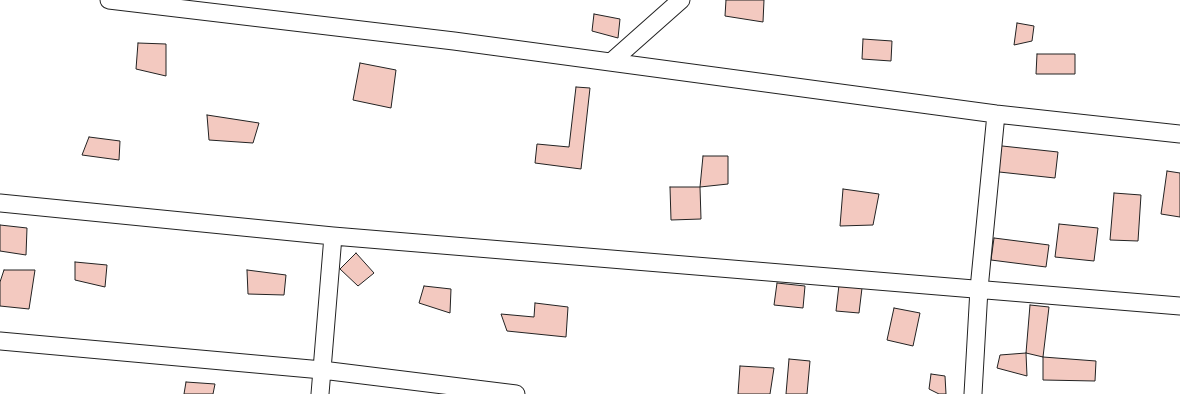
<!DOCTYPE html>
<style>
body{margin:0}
canvas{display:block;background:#fff}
</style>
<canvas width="1180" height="394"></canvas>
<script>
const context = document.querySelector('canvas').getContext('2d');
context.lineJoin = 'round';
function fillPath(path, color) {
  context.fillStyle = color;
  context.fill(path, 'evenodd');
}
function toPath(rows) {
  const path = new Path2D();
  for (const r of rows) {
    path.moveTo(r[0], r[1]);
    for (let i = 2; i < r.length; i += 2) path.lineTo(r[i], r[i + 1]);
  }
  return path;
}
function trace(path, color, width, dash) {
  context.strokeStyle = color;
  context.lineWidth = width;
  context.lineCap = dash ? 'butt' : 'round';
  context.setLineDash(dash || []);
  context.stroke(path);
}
const building = toPath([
 [726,0,764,0,763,22,725,16,726,0],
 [594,14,620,19,618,38,592,31,594,14],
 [1017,23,1034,26,1032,41,1014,45,1017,23],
 [863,39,892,41,891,61,862,59,863,39],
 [138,43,166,44,166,76,136,69,138,43],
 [1037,54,1075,54,1075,74,1036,74,1037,54],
 [360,63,396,70,391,108,353,100,360,63],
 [576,87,590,88,581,169,535,163,537,144,569,147,576,87],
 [207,115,259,123,253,143,209,140,207,115],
 [89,137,120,141,119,160,82,155,89,137],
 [993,145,1058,152,1055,178,990,171,993,145],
 [703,156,728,156,728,184,700,187,703,156],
 [1167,171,1180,173,1180,217,1161,214,1167,171],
 [670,187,700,187,701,219,671,220,670,187],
 [843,189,879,194,873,225,840,226,843,189],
 [1114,193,1141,195,1138,241,1110,240,1114,193],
 [1059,224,1098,228,1094,261,1055,257,1059,224],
 [0,225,27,228,26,255,0,251,0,225],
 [994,238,1049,245,1046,267,991,260,994,238],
 [356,253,374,273,358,286,340,269,356,253],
 [75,262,107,265,105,287,75,280,75,262],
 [4,270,35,270,29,309,0,306,0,282,4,270],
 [247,270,286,275,284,295,248,294,247,270],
 [777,283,805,286,803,308,774,305,777,283],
 [839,285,862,288,859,313,836,311,839,285],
 [424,286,451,289,450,313,419,303,424,286],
 [535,303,568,307,566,337,507,331,501,314,534,317,535,303],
 [1030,305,1049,307,1043,357,1026,353,1030,305],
 [894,308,920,313,913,346,887,340,894,308],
 [1026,353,1027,376,997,368,1000,355,1026,353],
 [1043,357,1096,361,1095,381,1043,380,1043,357],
 [789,359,810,361,807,394,786,394,789,359],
 [740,366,774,368,770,394,738,394,740,366],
 [931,374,945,376,946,394,939,394,929,389,931,374],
 [186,382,215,384,213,394,184,394,186,382]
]);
const minor = toPath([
 [109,0,454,41,996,114,1180,134],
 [611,62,681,0],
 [0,203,333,236,1180,306],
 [0,341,322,370,516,394],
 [320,394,333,236],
 [973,394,979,289,996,114]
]);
fillPath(building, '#f3c9c0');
trace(building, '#222', 1);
trace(minor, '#222', 19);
trace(minor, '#fff', 17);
</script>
